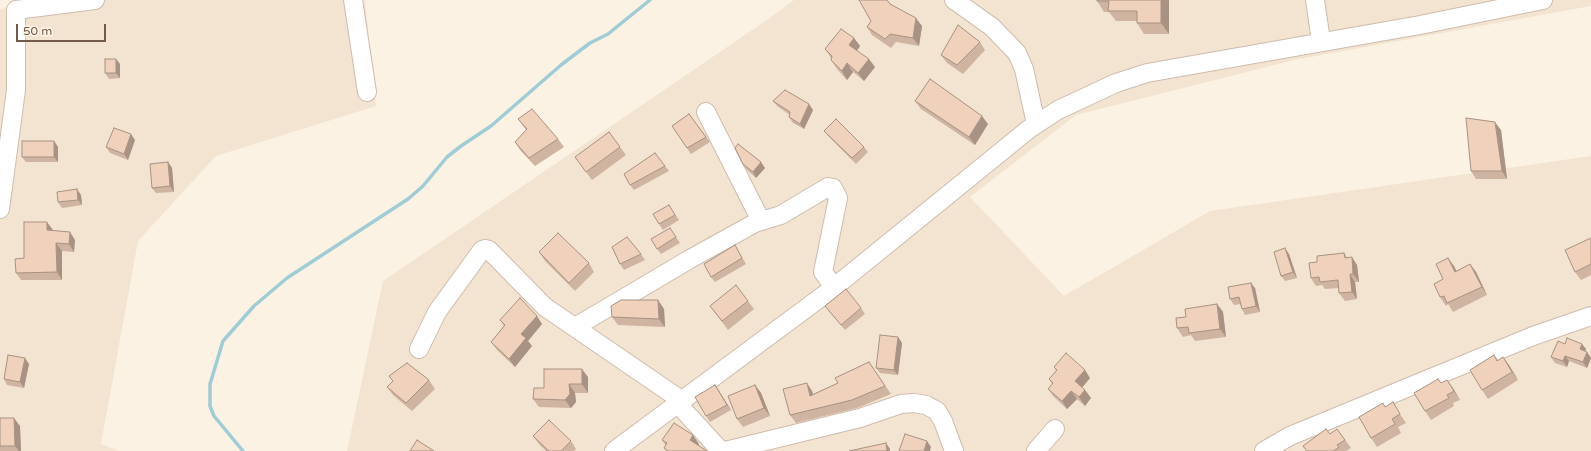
<!DOCTYPE html>
<style>
body{margin:0}
#map{position:relative;width:1591px;height:451px;overflow:hidden;background:#fbf2e3;font-family:"Varela Round",sans-serif}
canvas{display:block}
.scale{position:absolute;left:16px;top:24px;width:90px;height:18px;box-sizing:border-box;border:2px solid #72594a;border-top:0;padding-left:5px;font-size:12px;line-height:14px;white-space:nowrap;color:#72594a;-webkit-text-stroke:3px #fef6e9;paint-order:stroke}
</style>
<div id="map">
<canvas width="1591" height="451"></canvas>
<div class="scale">50 m</div>
</div>
<script>
const context = document.querySelector('canvas').getContext('2d');
context.lineJoin = 'round';
function fillPath(path, color) {
  context.fillStyle = color;
  context.fill(path, 'evenodd');
}
function toPath(rows) {
  const path = new Path2D();
  for (const r of rows) {
    path.moveTo(r[0], r[1]);
    for (let i = 2; i < r.length; i += 2) path.lineTo(r[i], r[i + 1]);
  }
  return path;
}
function trace(path, color, width, dash) {
  context.strokeStyle = color;
  context.lineWidth = width;
  context.lineCap = dash ? 'butt' : 'round';
  context.setLineDash(dash || []);
  context.stroke(path);
}
const residential = toPath([
 [63,0,365,0,376,106,216,156,138,241,101,444,119,451,0,451,0,9],
 [794,0,1591,0,1591,6,1294,60,1076,115,970,197,1064,296,1210,211,1591,156,1591,451,347,451,383,281,767,20]
]);
const stream = toPath([
 [243,451,214,416,210,406,210,384,223,341,254,306,287,278,408,199,423,186,447,157,461,146,491,126,561,65,590,43,608,34,650,0]
]);
const minor = toPath([
 [353,0,367,92],
 [954,0,992,27,1017,53,1024,69,1036,124],
 [1315,0,1321,41],
 [706,112,761,221],
 [0,209,16,90,16,10,95,0],
 [575,327,690,259,755,223,781,215,828,187,833,188,838,198,823,272,834,287],
 [419,349,437,312,482,250,485,249,489,250,545,307,681,400],
 [677,403,721,451],
 [614,451,832,289,1029,129,1058,110,1116,83,1147,73,1420,25,1543,0],
 [725,451,860,418,901,404,914,403,926,405,937,411,943,421,954,451],
 [1036,451,1055,429],
 [1264,451,1290,436,1533,336,1591,316]
]);
const wall = toPath([
 [1097,0,1169,0,1169,34,1144,34,1137,23,1137,21,1116,21,1109,12,1104,12,1097,1],
 [890,4,922,26,919,46,896,42,891,48,872,35,867,27],
 [854,38,860,46,857,51,875,67,864,81,853,72,847,80,837,69,831,60,831,58,825,49],
 [980,42,985,50,963,74,947,63,941,55],
 [116,59,120,64,120,78,109,79,105,73],
 [773,101,813,110,804,129,793,123,789,117,790,115,777,106],
 [915,101,988,124,975,145,921,109],
 [689,114,710,142,691,154,672,126],
 [518,119,558,139,564,147,535,166,520,150,515,142,526,130],
 [1501,130,1507,179,1476,179,1471,171],
 [824,131,864,147,868,152,856,164,828,136],
 [609,132,626,155,592,180,575,157],
 [135,140,128,160,110,153,106,147],
 [54,141,58,147,58,162,26,162,22,157],
 [168,162,172,168,174,192,156,193,152,188],
 [743,164,765,168,756,178,747,170],
 [665,166,669,171,634,190,630,185],
 [81,195,82,205,62,208,58,202],
 [669,205,679,220,663,230,659,224],
 [670,228,680,243,661,254,657,249],
 [53,230,53,231,75,240,74,252,62,251,62,280,21,280,16,273,24,258],
 [1591,238,1591,275,1581,280,1575,272],
 [735,245,746,264,715,282,711,277],
 [539,252,589,263,594,272,575,291,545,261],
 [1344,253,1347,257,1357,265,1359,282,1355,282,1357,299,1345,301,1339,293,1339,288,1325,289,1322,285,1316,286,1311,278,1317,262],
 [641,254,645,260,624,270,620,264],
 [1289,254,1297,278,1285,281,1281,276],
 [1470,264,1476,272,1487,295,1453,312,1448,304,1446,306,1440,297,1443,279,1454,266,1456,271],
 [1255,288,1260,312,1245,315,1242,309,1240,304,1234,305,1230,299],
 [658,300,664,309,665,327,618,325,612,317],
 [748,301,754,309,728,330,710,306],
 [1217,304,1223,312,1226,337,1195,341,1191,335,1183,337,1177,328,1186,317],
 [825,306,861,308,865,314,845,330],
 [500,320,542,324,528,341,532,346,515,367,497,350,491,342,504,326],
 [898,337,902,343,898,375,880,373,876,368],
 [1565,344,1586,349,1585,351,1587,352,1591,358,1587,368,1569,361,1567,367,1555,363,1551,357],
 [1494,355,1498,360,1503,357,1518,380,1488,399,1482,390],
 [869,362,891,394,857,408,796,423,790,415,812,391,813,394,838,383],
 [29,364,24,388,7,385,4,379],
 [1054,367,1090,378,1082,387,1085,390,1091,398,1085,406,1077,399,1067,409,1054,397,1048,389,1052,384,1049,379,1056,371],
 [588,377,588,393,575,393,576,402,571,408,539,407,533,399,544,388],
 [429,380,435,389,412,411,393,395,387,387],
 [1441,383,1453,388,1460,400,1453,403,1454,406,1431,420,1425,411],
 [715,385,731,410,710,422,706,416],
 [755,385,761,393,770,416,743,427,737,419],
 [1385,407,1398,411,1406,423,1398,427,1401,433,1377,447,1371,438],
 [0,418,20,426,21,451,0,451],
 [1337,429,1351,448,1346,451,1307,451],
 [533,436,571,441,576,449,574,451,546,451,539,444],
 [662,440,699,444,698,445,707,451,666,451,664,448,666,446]
]);
const shadedWall = toPath([
 [1161,0,1169,0,1169,34,1161,23],
 [916,18,922,26,919,46,913,38],
 [854,38,860,46,855,53,849,45],
 [116,59,120,64,120,78,116,73],
 [869,59,875,67,864,81,858,73],
 [847,63,853,72,847,80,842,71],
 [809,104,813,110,804,129,800,124],
 [982,116,988,124,975,145,969,137],
 [1495,122,1501,130,1507,179,1502,171],
 [131,134,135,140,128,160,124,154],
 [54,141,58,147,58,162,54,157],
 [168,162,172,168,174,192,170,186],
 [761,162,765,168,756,178,753,172],
 [77,189,81,195,82,205,78,200],
 [47,222,53,230,53,238,47,230],
 [70,232,75,240,74,252,69,244],
 [56,243,62,251,62,280,57,272],
 [1285,248,1289,254,1297,278,1293,272],
 [1352,257,1357,265,1359,282,1353,274],
 [1448,258,1454,266,1461,280,1455,272],
 [1470,264,1476,272,1487,295,1482,287],
 [1350,274,1355,282,1357,299,1352,292],
 [1251,283,1255,288,1260,312,1256,306],
 [658,300,664,309,665,327,659,319],
 [1217,304,1223,312,1226,337,1220,329],
 [537,316,542,324,528,341,532,346,515,367,509,359,521,334],
 [898,337,902,343,898,375,894,370],
 [1582,344,1586,349,1584,355,1580,349],
 [1587,352,1591,358,1587,368,1583,362],
 [1565,356,1569,361,1567,367,1563,361],
 [1503,357,1509,365,1518,380,1512,372],
 [25,358,29,364,24,388,20,382],
 [582,369,588,377,588,393,582,384],
 [1085,370,1090,378,1081,389,1075,381],
 [1447,380,1453,388,1460,400,1454,391],
 [807,383,812,391,816,404,810,396],
 [569,384,575,393,576,402,571,408,565,400],
 [715,385,719,391,731,410,727,405],
 [755,385,761,393,770,416,764,408],
 [1085,390,1091,398,1085,406,1079,397],
 [1071,391,1077,399,1067,409,1062,401],
 [14,418,20,426,21,451,19,451,15,446],
 [693,435,699,444,696,448,690,440],
 [927,441,931,447,930,451,924,451],
 [886,443,890,449,890,451,887,451]
]);
const building = toPath([
 [859,0,887,0,890,4,916,18,913,38,890,34,885,39,867,27,871,21,859,0],
 [1097,0,1161,0,1161,23,1137,23,1137,11,1108,11,1109,1,1097,1,1097,0],
 [958,25,980,42,957,65,941,55,958,25],
 [841,29,854,38,849,45,869,59,858,73,847,63,842,71,831,60,832,56,825,49,841,29],
 [105,59,116,59,116,73,105,73,105,59],
 [930,79,982,116,969,137,915,101,930,79],
 [785,90,809,104,800,124,789,117,790,112,773,101,785,90],
 [532,109,558,139,529,158,515,142,527,129,518,119,532,109],
 [689,114,706,137,687,148,672,126,689,114],
 [1466,118,1495,122,1502,171,1471,171,1466,118],
 [836,119,864,147,852,158,824,131,836,119],
 [114,128,131,134,124,154,106,147,114,128],
 [609,132,620,147,586,172,575,157,609,132],
 [22,141,54,141,54,157,22,157,22,141],
 [738,144,761,162,753,172,743,164,735,148,738,144],
 [655,153,665,166,630,185,624,174,655,153],
 [168,162,170,186,152,188,150,164,168,162],
 [77,189,78,200,58,202,57,192,77,189],
 [669,205,675,215,659,224,653,214,669,205],
 [24,222,47,222,47,230,70,232,69,244,56,243,57,272,16,273,15,259,24,258,24,222],
 [670,228,676,237,657,249,651,239,670,228],
 [558,233,589,263,569,283,539,252,558,233],
 [627,237,641,254,620,264,612,247,627,237],
 [1591,238,1591,264,1575,272,1565,250,1591,238],
 [735,245,742,258,711,277,704,264,735,245],
 [1285,248,1293,272,1281,276,1274,252,1285,248],
 [1344,253,1345,258,1352,257,1353,274,1350,274,1352,292,1339,293,1338,280,1320,282,1319,277,1311,278,1309,263,1317,262,1317,256,1344,253],
 [1448,258,1455,272,1470,264,1482,287,1447,303,1444,296,1440,297,1434,284,1443,279,1436,264,1448,258],
 [1251,283,1256,306,1242,309,1239,297,1230,299,1228,287,1251,283],
 [736,285,748,301,722,321,710,306,736,285],
 [846,289,861,308,841,325,825,306,846,289],
 [520,298,537,316,521,334,526,338,509,359,491,342,505,325,500,320,520,298],
 [621,300,658,300,659,319,612,317,611,306,621,300],
 [1217,304,1220,329,1189,333,1188,327,1177,328,1176,318,1186,317,1185,309,1217,304],
 [880,335,898,337,894,370,876,368,880,335],
 [1567,338,1582,344,1580,349,1587,352,1583,362,1565,356,1563,361,1551,357,1558,341,1565,344,1567,338],
 [1066,353,1085,370,1075,381,1085,390,1079,397,1071,391,1062,401,1048,389,1053,383,1049,379,1057,370,1054,367,1066,353],
 [8,355,25,358,20,382,4,379,8,355],
 [1494,355,1497,361,1503,357,1512,372,1482,390,1470,370,1494,355],
 [869,362,885,386,852,400,790,415,783,389,807,383,810,396,838,383,835,378,869,362],
 [407,363,429,380,406,403,387,387,393,381,389,376,407,363],
 [544,369,582,369,582,384,569,384,570,394,565,400,533,399,534,388,544,388,544,369],
 [1438,379,1441,383,1447,380,1454,391,1447,395,1449,398,1425,411,1414,393,1438,379],
 [715,385,727,405,706,416,695,397,715,385],
 [755,385,764,408,737,419,728,396,755,385],
 [1393,402,1400,414,1392,419,1395,424,1371,438,1359,417,1383,403,1385,407,1393,402],
 [0,418,14,418,15,446,0,446,0,418],
 [549,420,571,441,561,451,549,451,533,436,549,420],
 [674,423,693,435,690,440,707,451,668,451,664,448,667,443,662,440,674,423],
 [1326,429,1330,434,1337,429,1345,440,1337,445,1339,447,1333,451,1307,451,1303,446,1326,429],
 [905,434,927,441,924,451,899,451,905,434],
 [417,440,434,451,410,451,417,440],
 [886,443,887,451,849,451,886,443]
]);
fillPath(residential, '#f3e4d1');
trace(stream, '#9fccd5', 3.5);
trace(minor, '#cebcad', 20);
trace(minor, '#fff', 18);
fillPath(wall, '#ceb4a1');
fillPath(shadedWall, '#a89283');
fillPath(building, '#f0d1bb');
trace(building, '#a89283', 1);
</script>
